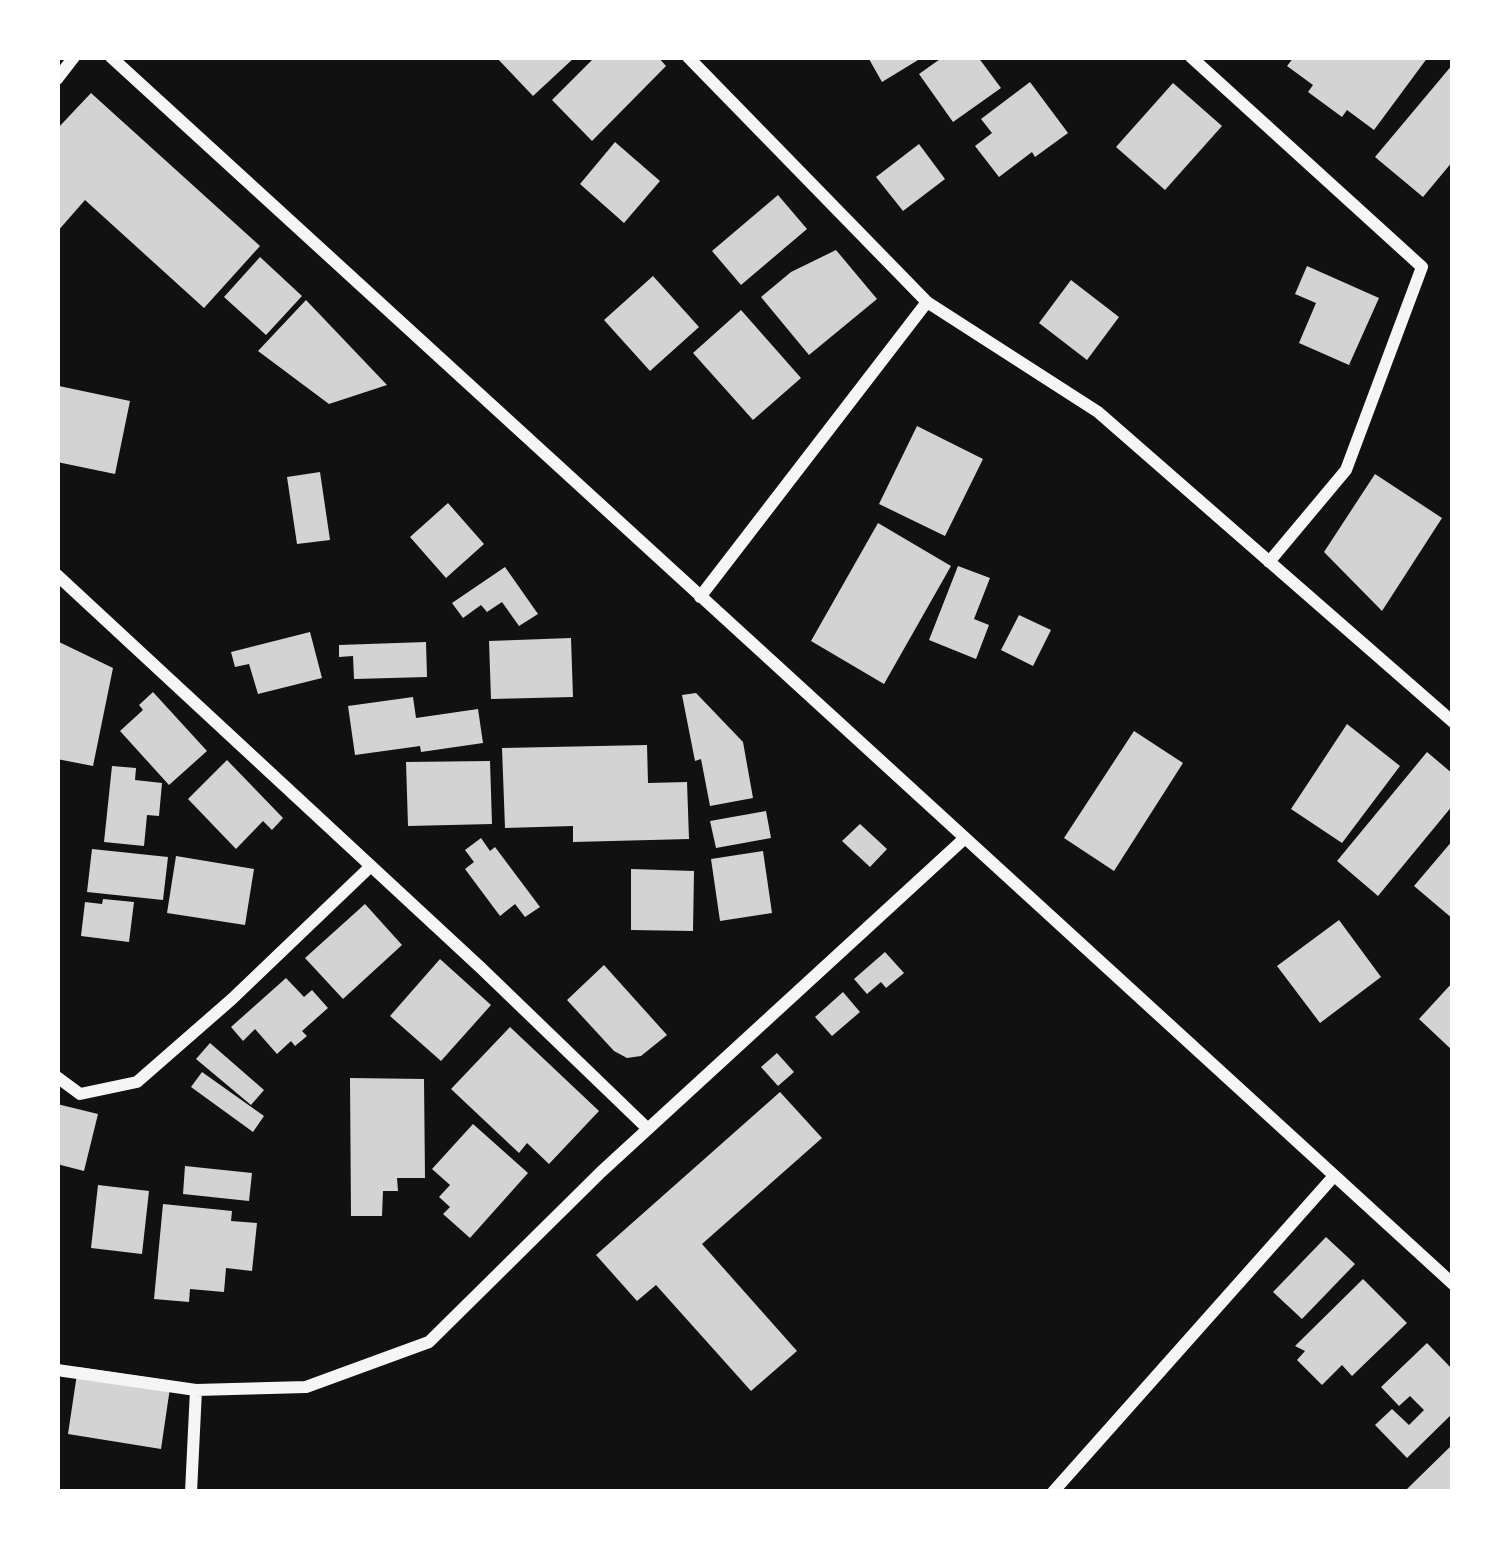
<!DOCTYPE html>
<style>
body{margin:0}
#map{position:relative;width:1510px;height:1549px;overflow:hidden;background:#111;font-family:"Asap Condensed",sans-serif}
canvas{display:block}
.frame{position:absolute;inset:0;border:60px solid #fff;pointer-events:none}
</style>
<div id="map">
<canvas width="1510" height="1549"></canvas>
<div class="frame"></div>
</div>
<script>
const context = document.querySelector('canvas').getContext('2d');
context.lineJoin = 'round';
function fillPath(path, color) {
  context.fillStyle = color;
  context.fill(path, 'evenodd');
}
function toPath(rows) {
  const path = new Path2D();
  for (const r of rows) {
    path.moveTo(r[0], r[1]);
    for (let i = 2; i < r.length; i += 2) path.lineTo(r[i], r[i + 1]);
  }
  return path;
}
function trace(path, color, width, dash) {
  context.strokeStyle = color;
  context.lineWidth = width;
  context.lineCap = dash ? 'butt' : 'round';
  context.setLineDash(dash || []);
  context.stroke(path);
}
const building = toPath([
 [496,57,575,57,533,96],
 [595,57,658,57,666,66,592,141,552,100],
 [872,57,923,57,882,82,869,59],
 [943,57,978,57,1001,88,953,122,919,74],
 [1294,57,1428,57,1374,130,1347,110,1342,117,1308,92,1313,85,1287,66],
 [1453,64,1453,161,1423,197,1375,157],
 [1030,82,1068,133,1035,157,1032,152,999,177,975,146,992,133,981,119],
 [1173,83,1222,126,1165,190,1116,147],
 [91,93,260,246,204,308,85,200,57,232,57,129],
 [615,142,660,181,624,223,580,184],
 [919,144,945,179,903,211,876,177],
 [778,195,807,229,741,285,712,251],
 [836,250,877,299,809,355,761,297,791,272],
 [260,257,302,296,266,335,224,297],
 [1307,266,1379,298,1349,365,1299,343,1316,303,1295,294],
 [653,276,699,327,650,371,604,320],
 [1071,280,1119,317,1087,360,1039,323],
 [306,300,387,385,329,404,258,351],
 [741,310,801,378,753,420,693,353],
 [59,386,130,401,115,474,57,462],
 [917,426,983,459,945,536,879,504],
 [320,472,330,540,297,544,287,477],
 [1375,474,1442,518,1382,611,1324,552],
 [448,503,484,544,446,578,410,537],
 [878,523,951,566,884,684,811,641],
 [958,566,990,578,974,619,989,625,976,659,929,640],
 [505,567,538,614,519,626,502,602,487,612,481,605,463,618,452,603],
 [1019,615,1051,630,1033,666,1001,650],
 [310,632,322,678,258,694,249,664,235,667,231,652],
 [571,638,573,697,491,699,489,641],
 [57,641,113,668,93,766,57,759],
 [426,642,427,677,354,679,353,656,339,657,339,645],
 [153,692,207,751,169,785,120,731,143,710,139,705],
 [696,693,743,742,753,798,710,806,701,759,695,761,682,695],
 [413,697,416,718,478,709,483,743,421,752,420,746,355,755,348,706],
 [1347,724,1400,766,1342,843,1291,809],
 [1134,731,1183,763,1114,871,1064,838],
 [647,745,648,783,687,782,689,839,573,842,573,826,505,828,502,748],
 [1427,752,1453,774,1453,805,1378,896,1337,861],
 [227,760,283,818,272,830,263,821,236,849,188,799],
 [490,761,492,824,408,826,406,762],
 [112,766,136,768,135,780,162,783,159,816,147,815,144,846,104,842],
 [766,811,771,838,716,848,710,821],
 [860,824,887,849,870,867,842,841],
 [481,838,490,851,495,847,540,907,525,917,515,904,500,916,465,869,474,862,465,850],
 [1453,840,1453,919,1414,886],
 [92,849,168,857,163,900,87,892],
 [763,851,772,913,720,921,711,859],
 [176,856,254,869,245,925,167,913],
 [631,869,694,871,693,931,631,930],
 [103,899,134,902,129,942,81,936,85,902,102,904],
 [365,904,402,945,343,999,305,958],
 [1339,920,1381,977,1320,1023,1277,966],
 [885,952,904,973,886,988,881,982,867,994,854,979],
 [440,959,491,1005,441,1061,390,1016],
 [604,965,667,1035,641,1056,627,1058,614,1051,567,1000],
 [286,978,304,997,312,990,328,1008,302,1031,307,1036,295,1046,291,1041,277,1054,255,1029,243,1041,231,1027],
 [1453,982,1453,1051,1419,1019],
 [843,992,860,1012,832,1036,815,1017],
 [510,1027,599,1111,549,1164,527,1143,519,1153,451,1089],
 [210,1043,264,1090,251,1105,196,1059],
 [777,1053,794,1072,778,1086,761,1067],
 [202,1072,264,1116,253,1132,191,1087],
 [350,1078,424,1079,425,1178,397,1178,398,1191,383,1191,382,1216,351,1216],
 [780,1092,822,1138,702,1244,797,1351,751,1391,656,1285,637,1301,596,1255],
 [57,1104,98,1114,84,1171,57,1164],
 [473,1124,528,1173,470,1238,443,1214,450,1207,439,1197,450,1185,432,1169],
 [185,1166,252,1173,249,1201,183,1194],
 [98,1185,149,1191,142,1254,91,1248],
 [163,1204,232,1211,231,1221,257,1223,252,1271,226,1268,224,1292,190,1289,189,1302,154,1299],
 [1326,1237,1355,1264,1302,1319,1273,1292],
 [1363,1279,1407,1323,1352,1376,1342,1365,1322,1385,1297,1360,1305,1351,1295,1346],
 [1427,1343,1453,1370,1453,1413,1407,1458,1375,1425,1392,1409,1409,1425,1424,1410,1410,1396,1399,1406,1381,1387],
 [78,1367,171,1381,161,1449,68,1434],
 [1453,1444,1453,1492,1409,1492,1407,1489]
]);
const minor = toPath([
 [111,57,1453,1284],
 [688,57,927,302,1098,412,1453,722],
 [1191,57,1422,267,1346,470,1269,562],
 [57,79,74,57],
 [57,575,481,968,648,1129],
 [700,597,927,302],
 [57,1077,80,1094,137,1082,232,999,371,866],
 [57,1370,196,1390,306,1387,429,1342,601,1172,965,838],
 [191,1492,196,1390],
 [1053,1492,1334,1176]
]);
fillPath(building, '#d3d3d3');
trace(minor, '#f5f5f5', 12);
</script>
